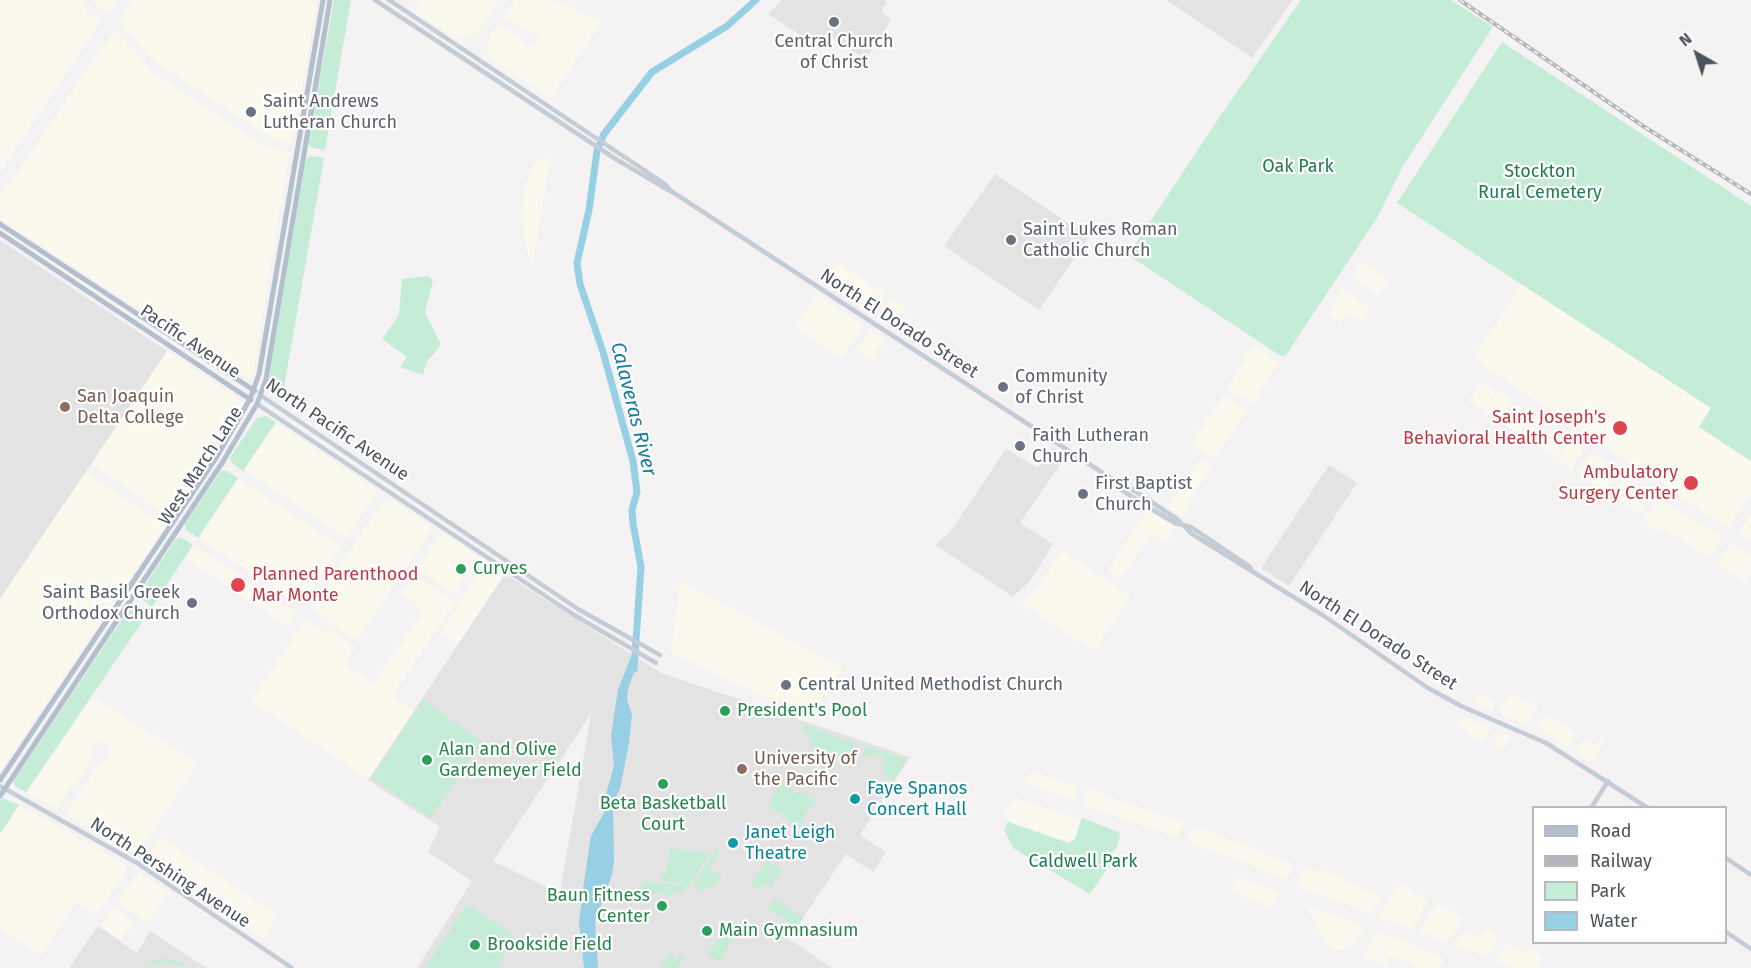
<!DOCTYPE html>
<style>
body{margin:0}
#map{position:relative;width:1751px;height:968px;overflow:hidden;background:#f4f2f2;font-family:"Fira Sans",sans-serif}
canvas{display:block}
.legend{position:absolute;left:1532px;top:806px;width:195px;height:138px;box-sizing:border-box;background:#fff;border:2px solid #b7babe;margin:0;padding:8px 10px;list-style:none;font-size:18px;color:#4b535d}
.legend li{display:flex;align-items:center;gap:12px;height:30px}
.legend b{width:30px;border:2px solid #b7babe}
.north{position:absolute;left:1667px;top:24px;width:60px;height:60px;-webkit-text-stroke:4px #fff;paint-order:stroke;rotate:321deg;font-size:16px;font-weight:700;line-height:24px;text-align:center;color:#4b535d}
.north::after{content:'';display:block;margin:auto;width:21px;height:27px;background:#4b535d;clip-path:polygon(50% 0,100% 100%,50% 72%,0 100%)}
</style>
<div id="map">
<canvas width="1751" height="968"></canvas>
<ul class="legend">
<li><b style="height:8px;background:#b4bfcd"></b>Road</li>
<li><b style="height:8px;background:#b4b6bb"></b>Railway</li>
<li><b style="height:16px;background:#c5ecd7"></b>Park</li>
<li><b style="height:16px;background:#97cfe5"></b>Water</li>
</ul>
<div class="north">N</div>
</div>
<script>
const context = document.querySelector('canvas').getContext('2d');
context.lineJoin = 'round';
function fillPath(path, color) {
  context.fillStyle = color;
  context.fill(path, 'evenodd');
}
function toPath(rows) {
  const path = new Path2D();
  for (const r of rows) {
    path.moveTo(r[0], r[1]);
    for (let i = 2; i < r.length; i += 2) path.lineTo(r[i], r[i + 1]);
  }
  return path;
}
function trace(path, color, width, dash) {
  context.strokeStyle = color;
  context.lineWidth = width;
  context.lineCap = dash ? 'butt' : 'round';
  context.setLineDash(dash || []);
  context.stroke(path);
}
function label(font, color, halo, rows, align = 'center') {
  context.font = font + ' "Fira Sans",sans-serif';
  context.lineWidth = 4.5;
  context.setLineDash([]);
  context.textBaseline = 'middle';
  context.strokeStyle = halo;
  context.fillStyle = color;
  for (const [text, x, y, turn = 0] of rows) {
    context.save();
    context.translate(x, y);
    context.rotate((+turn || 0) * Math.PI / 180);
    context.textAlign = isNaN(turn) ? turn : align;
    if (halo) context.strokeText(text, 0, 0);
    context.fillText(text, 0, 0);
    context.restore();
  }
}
const commercial = toPath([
 [0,0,79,0,90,14,101,22,0,172],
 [93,0,117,0,109,12,101,10],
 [134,0,317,0,293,141,289,144,268,136,151,58,120,21],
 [421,0,498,0,477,32,466,37,453,36,414,12],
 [515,0,552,0,599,20,600,24,551,98,499,64,497,67,488,54,488,40,499,24,520,37,525,46,532,46,537,43,538,37,535,31,525,30,504,15],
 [114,31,124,39,153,72,261,144,289,154,255,363,253,373,247,379,0,219,0,197],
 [537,158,550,160,532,269,524,239,523,211,525,186],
 [839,263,885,294,873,312,869,313,825,284],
 [1361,263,1389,281,1379,296,1352,278],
 [1521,284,1711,408,1699,427,1751,462,1751,494,1730,525,1728,527,1474,359],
 [1343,290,1371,308,1362,322,1348,313,1341,323,1328,314],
 [817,295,862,324,862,328,842,358,795,329],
 [892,298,905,307,892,328,880,320,880,317],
 [871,331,885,339,871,360,857,351],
 [1253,345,1279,362,1253,404,1227,388],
 [167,351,245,404,171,516,167,516,91,463],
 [1482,381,1496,391,1483,410,1469,400],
 [1498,391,1512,400,1498,421,1484,412],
 [1223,395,1247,411,1215,459,1193,445,1193,440],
 [1519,405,1533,414,1519,435,1505,425],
 [1534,415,1548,424,1535,445,1521,436],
 [276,423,377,490,348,537,345,537,244,470],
 [1555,428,1569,438,1555,458,1541,449],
 [1571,439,1584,448,1571,469,1557,459],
 [1591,452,1618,470,1605,491,1577,473],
 [1200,460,1210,466,1182,516,1168,508],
 [84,474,88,474,163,524,164,528,0,771,0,599],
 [1625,475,1652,493,1639,513,1612,496],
 [239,479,340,547,304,603,300,604,199,538],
 [1659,498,1723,538,1709,558,1664,528,1661,533,1643,521],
 [391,499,431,526,432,530,356,640,312,609,366,527,386,500],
 [1147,510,1175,528,1165,543,1151,534,1122,579,1108,570],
 [1751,513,1751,541,1738,532],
 [440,534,446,535,479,557,454,593,417,568],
 [1731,543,1751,556,1751,572,1744,582,1717,564],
 [194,546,295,612,288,627,185,558],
 [1064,552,1130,596,1094,651,1022,603,1038,587,1061,553],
 [487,562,516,582,459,644,441,632],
 [415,576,455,602,392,696,414,711,369,779,251,701,305,620,329,634,331,631,355,648,344,664,374,684,424,610,401,593],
 [681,581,842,668,813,712,749,690,670,652],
 [1510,693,1538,708,1526,725,1500,714,1499,710],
 [1481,694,1495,703,1491,709,1475,703],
 [93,696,197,764,137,854,66,814,98,765,110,757,111,749,106,743,99,742,92,746,91,759,57,808,27,793],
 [1546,714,1576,733,1567,747,1537,727],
 [1463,716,1491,729,1482,742,1456,725],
 [1502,733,1512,737,1504,748,1494,742],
 [1584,739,1596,746,1601,739,1605,742,1591,763,1575,752],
 [1032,771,1078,787,1076,800,1024,782],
 [1088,789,1185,823,1177,837,1085,807,1083,804],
 [1015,798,1080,820,1075,836,1071,840,1065,841,1005,820,1004,812],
 [20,805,126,865,127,868,98,915,77,902,41,956,0,929,0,834],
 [1195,826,1292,864,1288,879,1189,842,1188,839],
 [160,838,277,916,262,938,146,859],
 [1304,868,1333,874,1380,898,1370,913,1298,887],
 [140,873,168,892,147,922,117,902,136,874],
 [1241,879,1275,892,1278,896,1272,908,1232,890,1237,880],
 [1401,884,1428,902,1411,929,1379,916],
 [1437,903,1462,919,1447,942,1419,931],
 [1304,904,1362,926,1363,930,1351,947,1343,950,1335,949,1328,944],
 [116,909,134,921,121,941,100,927,112,910],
 [1485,929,1499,939,1487,957,1455,945,1465,930,1478,939],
 [1380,932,1442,957,1443,962,1439,968,1413,968,1414,964,1398,957,1387,957,1386,966,1364,957,1372,939],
 [1508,943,1524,953,1529,946,1545,957,1537,968,1513,968,1496,961]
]);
const education = toPath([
 [782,0,884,0,887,2,881,11,891,20,866,59,830,36,821,49,768,14],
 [1166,0,1293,0,1252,58],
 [995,174,1089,237,1039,310,944,246],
 [0,240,167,351,0,599],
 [1053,448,1066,456,1020,523,1053,544,1030,581,1013,597,935,545,950,532,1006,449,1038,468],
 [1329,465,1357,483,1289,586,1261,568],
 [505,574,661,673,910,757,860,835,886,852,873,872,846,854,789,939,832,968,417,968,472,881,428,852,440,827,368,780],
 [591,714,560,893,559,893,493,861],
 [98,926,137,953,150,931,207,968,69,968]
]);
const green = toPath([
 [334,0,351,0,325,150,312,148,308,144],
 [1301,0,1451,0,1493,27,1403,166,1377,218,1286,355,1281,356,1128,255,1221,115],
 [1502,42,1751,206,1751,461,1699,427,1711,408,1397,203],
 [311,156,324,158,282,399,269,377,306,159],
 [428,276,433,280,425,312,441,345,426,363,423,375,400,367,407,357,382,339,399,315,402,279],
 [265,416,276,422,243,471,232,463,230,457,257,418],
 [221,471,227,471,238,478,198,538,186,530,185,524],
 [181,537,193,545,152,607,138,596,175,540],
 [133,603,149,612,26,792,15,786,13,782],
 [423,699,483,742,430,818,371,778],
 [803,724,856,744,849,756,835,757,821,752,812,745],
 [865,745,904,758,904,765,894,780,883,774,884,755,863,756],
 [783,780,791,785,792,794,801,791,815,801,805,814,800,828,768,806],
 [3,798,19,805,0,834,0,802],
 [1082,818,1121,833,1116,849,1108,855,1109,866,1090,894,1013,848,1004,830,1008,822,1069,843,1075,839],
 [670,848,710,853,689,885,662,881,663,873,667,873],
 [716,850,720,851,709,868,721,876,721,879,701,892,698,886,693,885],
 [767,861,783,870,772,886,762,886,759,889,751,883],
 [645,881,687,886,682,894,676,890,671,896,650,892,644,900,639,900,641,884],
 [775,899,803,918,797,927,768,910],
 [468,904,515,936,498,968,425,968],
 [728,923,739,930,718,962,707,954],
 [669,954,677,959,681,954,684,956,677,968,663,968,662,964],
 [164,958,175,960,187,968,164,963,145,968,153,961]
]);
const water = toPath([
 [631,657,638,661,628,689,627,700,632,715,629,743,620,789,613,802,614,861,612,875,595,921,598,968,584,968,579,922,584,882,591,836,604,813,604,801,614,766,611,735,618,690]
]);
const river = toPath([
 [634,669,641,567,633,523,632,510,637,492,633,461,603,352,580,284,577,263,589,210,597,151,604,134,652,72,727,26,756,0]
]);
const secondary = toPath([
 [375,0,614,158,670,191],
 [389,0,665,184,671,191,1112,479,1118,480,1177,519,1192,534,1324,616,1428,688,1461,706,1546,743,1648,808],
 [260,395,578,609,660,655],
 [257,404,574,615,656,663],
 [1112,479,1114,485,1145,505,1175,523,1191,527,1249,566,1252,571],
 [0,786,137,863,292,968],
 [1591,808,1608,781],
 [1726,858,1751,875],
 [1726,932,1751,949]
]);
const primary = toPath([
 [0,224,255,391],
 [0,233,251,400],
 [0,780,216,458,250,399,259,374,323,0],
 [0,796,222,463,257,404,266,379,330,0]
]);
const rail = toPath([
 [1460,0,1643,126,1751,194]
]);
const markers = [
 [834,22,6,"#6b7280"],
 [251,112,6,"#6b7280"],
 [1011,240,6,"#6b7280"],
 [1003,387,6,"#6b7280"],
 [65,407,6,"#8d6e63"],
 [1620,428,8,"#e0444e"],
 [1020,446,6,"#6b7280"],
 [1691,483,8,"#e0444e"],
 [1083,494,6,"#6b7280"],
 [461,569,6,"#2e9e5b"],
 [238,585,8,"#e0444e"],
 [192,603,6,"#6b7280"],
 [786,685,6,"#6b7280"],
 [725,711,6,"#2e9e5b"],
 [427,760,6,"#2e9e5b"],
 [742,769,6,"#8d6e63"],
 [663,784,6,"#2e9e5b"],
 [855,799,6,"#0f9aa8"],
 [733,843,6,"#0f9aa8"],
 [662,906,6,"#2e9e5b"],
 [707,931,6,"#2e9e5b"],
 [475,945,6,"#2e9e5b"]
];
const worshipNames = [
 ["Central Church",834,42,"center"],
 ["of Christ",834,63,"center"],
 ["Saint Andrews",263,102],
 ["Lutheran Church",263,123],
 ["Saint Lukes Roman",1023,230],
 ["Catholic Church",1023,251],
 ["Community",1015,377],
 ["of Christ",1015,398],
 ["Faith Lutheran",1032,436],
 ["Church",1032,457],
 ["First Baptist",1095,484],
 ["Church",1095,505],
 ["Saint Basil Greek",180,593,"right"],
 ["Orthodox Church",180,614,"right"],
 ["Central United Methodist Church",798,685]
];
const parkNames = [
 ["Oak Park",1298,167],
 ["Stockton",1540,172],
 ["Rural Cemetery",1540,193],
 ["Caldwell Park",1083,862]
];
const streetNames = [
 ["North El Dorado Street",899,324,33],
 ["Pacific Avenue",190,342,34],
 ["North Pacific Avenue",337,430,34],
 ["West March Lane",201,466,-57],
 ["North El Dorado Street",1378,636,33],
 ["North Pershing Avenue",170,873,33]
];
const educationNames = [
 ["San Joaquin",77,397],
 ["Delta College",77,418],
 ["University of",754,759],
 ["the Pacific",754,780]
];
const healthNames = [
 ["Saint Joseph's",1606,418],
 ["Behavioral Health Center",1606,439],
 ["Ambulatory",1678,473],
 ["Surgery Center",1678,494],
 ["Planned Parenthood",252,575,"left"],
 ["Mar Monte",252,596,"left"]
];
const leisureNames = [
 ["Curves",473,569],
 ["President's Pool",737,711],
 ["Alan and Olive",439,750],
 ["Gardemeyer Field",439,771],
 ["Beta Basketball",663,804,"center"],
 ["Court",663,825,"center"],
 ["Baun Fitness",650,896,"right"],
 ["Center",650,917,"right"],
 ["Main Gymnasium",719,931],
 ["Brookside Field",487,945]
];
const cultureNames = [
 ["Faye Spanos",867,789],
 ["Concert Hall",867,810],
 ["Janet Leigh",745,833],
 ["Theatre",745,854]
];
const waterNames = [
 ["Calaveras River",633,409,76]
];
fillPath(commercial, '#fbf8ee');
fillPath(education, '#e4e3e3');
fillPath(green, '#c5ecd7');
fillPath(water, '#97cfe5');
trace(river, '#97cfe5', 7);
trace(secondary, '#c4ccd6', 4.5);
trace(primary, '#b4bfcd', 5);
trace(rail, '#b4b6bb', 4);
trace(rail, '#fff', 1.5, [4.5]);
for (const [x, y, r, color] of markers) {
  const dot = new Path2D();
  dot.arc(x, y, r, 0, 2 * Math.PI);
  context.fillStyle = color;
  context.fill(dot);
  trace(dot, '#fff', 2);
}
label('18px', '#5b616d', '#fff', worshipNames, 'left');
label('18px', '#217a53', '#fff', parkNames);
label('18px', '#4b535d', '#fff', streetNames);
label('18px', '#785e54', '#fff', educationNames, 'left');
label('18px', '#be3a42', '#fff', healthNames, 'right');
label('18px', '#27864d', '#fff', leisureNames, 'left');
label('18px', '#0d838f', '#fff', cultureNames, 'left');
label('italic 20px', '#1a7ba1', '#fff', waterNames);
</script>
